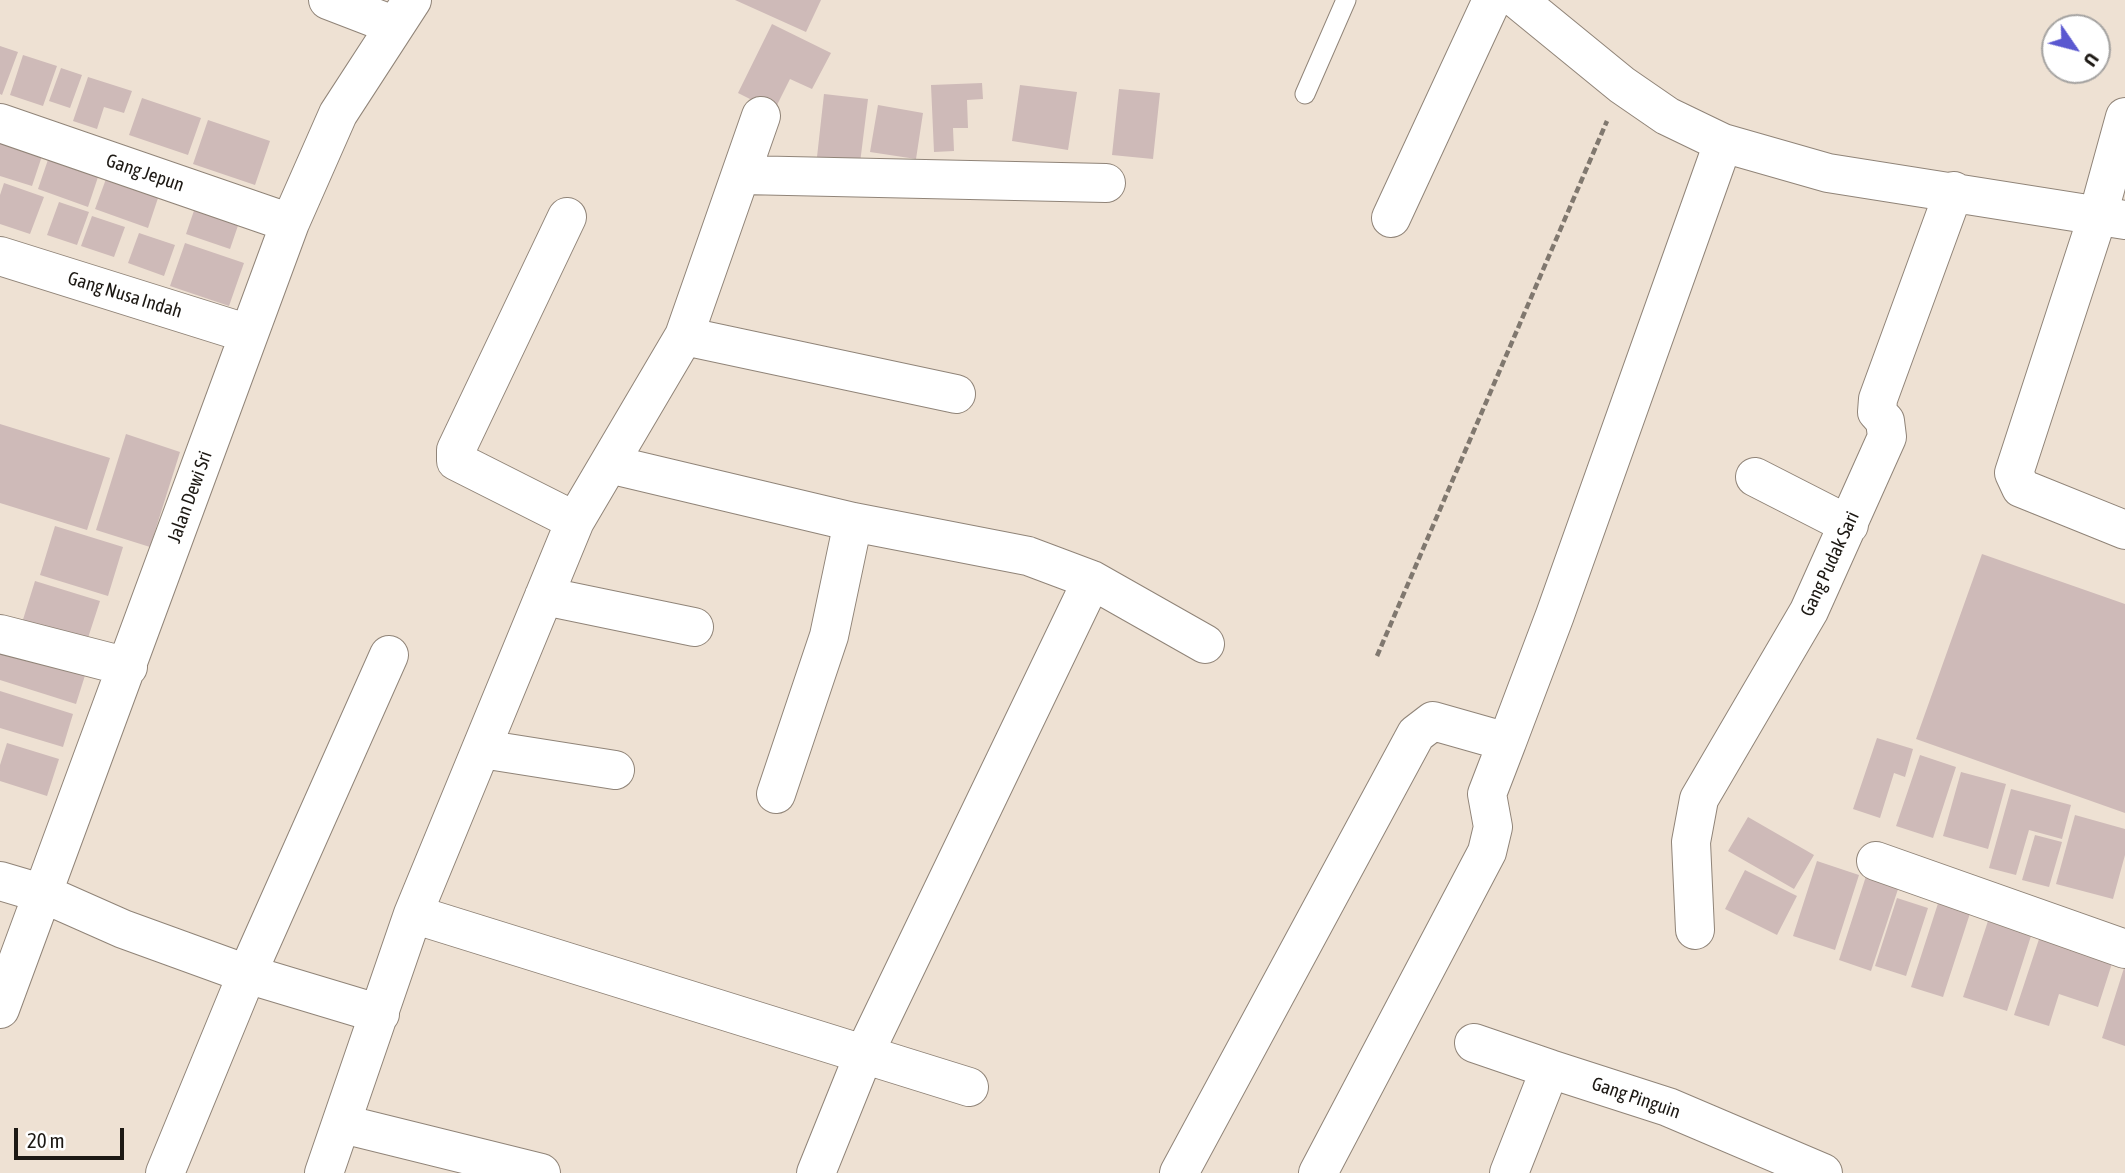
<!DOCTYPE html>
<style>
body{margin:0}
#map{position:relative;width:2125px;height:1173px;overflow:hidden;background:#eee1d3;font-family:"Asap Condensed",sans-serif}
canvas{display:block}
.north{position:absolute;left:2041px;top:14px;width:70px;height:70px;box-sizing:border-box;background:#fff;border:2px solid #a5a3a1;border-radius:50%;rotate:125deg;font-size:19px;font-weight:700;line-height:28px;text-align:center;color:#1d1914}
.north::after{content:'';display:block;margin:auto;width:24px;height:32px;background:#5a58d0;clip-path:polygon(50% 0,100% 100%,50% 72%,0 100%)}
.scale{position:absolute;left:14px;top:1128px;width:110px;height:32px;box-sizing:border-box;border:4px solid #1d1914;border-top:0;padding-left:9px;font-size:21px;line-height:24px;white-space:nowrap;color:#1d1914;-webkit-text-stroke:5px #fff;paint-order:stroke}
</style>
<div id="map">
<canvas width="2125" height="1173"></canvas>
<div class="north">U</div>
<div class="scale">20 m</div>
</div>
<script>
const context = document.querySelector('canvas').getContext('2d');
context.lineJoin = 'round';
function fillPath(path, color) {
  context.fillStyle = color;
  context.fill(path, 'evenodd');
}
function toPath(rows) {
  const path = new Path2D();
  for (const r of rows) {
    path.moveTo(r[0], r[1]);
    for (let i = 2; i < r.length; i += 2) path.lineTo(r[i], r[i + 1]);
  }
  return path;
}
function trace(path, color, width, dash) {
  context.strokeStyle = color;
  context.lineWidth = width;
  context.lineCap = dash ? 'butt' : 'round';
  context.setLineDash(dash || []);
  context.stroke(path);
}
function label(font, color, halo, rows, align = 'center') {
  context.font = font + ' "Asap Condensed",sans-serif';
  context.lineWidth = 5;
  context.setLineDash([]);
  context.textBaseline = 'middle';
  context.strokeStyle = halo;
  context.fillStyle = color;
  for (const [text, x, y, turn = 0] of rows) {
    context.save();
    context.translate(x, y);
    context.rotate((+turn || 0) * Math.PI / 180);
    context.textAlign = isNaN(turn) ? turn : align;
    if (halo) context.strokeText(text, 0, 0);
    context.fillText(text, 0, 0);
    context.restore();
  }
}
const building = toPath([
 [735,0,821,0,806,32],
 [772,24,831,53,812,89,790,79,774,111,738,93],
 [0,46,18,52,2,95,0,94],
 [23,55,57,66,43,106,10,95],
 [61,68,82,75,70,108,49,101],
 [88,77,132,91,124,113,104,107,97,129,73,121],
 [982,83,983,99,967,100,968,128,953,128,954,151,934,152,931,85],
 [1020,85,1077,92,1068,150,1012,141],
 [1119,89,1160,93,1153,159,1112,155],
 [824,94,868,99,860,163,817,157],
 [142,98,201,118,188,155,129,135],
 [878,105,923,113,916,159,870,152],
 [208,120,270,141,255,185,193,164],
 [0,135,46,144,32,186,0,176],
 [52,148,102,165,88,207,38,189],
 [110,168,162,186,148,228,95,209],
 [4,183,44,197,30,234,0,224,0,195],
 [200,193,244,208,230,249,186,234],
 [59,202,89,212,77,245,47,235],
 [92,216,125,227,114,257,81,246],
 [139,233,175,245,164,276,128,263],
 [185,243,244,263,229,306,170,286],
 [0,424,110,458,87,530,0,503],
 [126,434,180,452,150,547,96,530],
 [55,526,123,547,108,596,40,575],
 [1982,554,2125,604,2125,813,1916,739],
 [35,581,100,601,85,647,21,626],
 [0,643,87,669,76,704,0,680],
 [0,691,73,714,63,747,0,728],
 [1877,738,1913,749,1905,777,1894,773,1880,818,1853,809],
 [7,743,59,759,47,796,0,781,0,765],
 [1920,755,1956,767,1933,838,1896,826],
 [1961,772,2006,784,1988,849,1943,836],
 [2011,789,2071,805,2062,839,2029,830,2016,875,1989,868],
 [2075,815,2125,829,2125,855,2113,899,2056,884],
 [1748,817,1814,855,1794,889,1728,851],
 [2035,835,2062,842,2049,887,2022,880],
 [1817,861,1859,875,1835,950,1793,936],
 [1745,870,1797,896,1777,935,1725,909],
 [1868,870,1901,880,1871,971,1839,960],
 [1942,891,1974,901,1943,997,1911,987],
 [1897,898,1928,908,1906,976,1875,966],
 [1988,921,2031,936,2007,1011,1963,997],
 [2042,930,2115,954,2098,1007,2059,994,2049,1026,2014,1015],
 [2124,968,2125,968,2125,1046,2102,1038]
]);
const path = toPath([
 [1377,656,1607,121]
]);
const service = toPath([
 [1305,94,1346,0]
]);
const minor = toPath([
 [328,0,393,25],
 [1518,0,1622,85,1667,116,1723,143,1828,173,2125,220],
 [2125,117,2098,215,2014,473,2021,488,2125,530],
 [0,123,290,223],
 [743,175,1106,183],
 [567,217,456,450,456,461,575,521],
 [1391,218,1492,0],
 [0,256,249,334],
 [684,336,956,394],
 [609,464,853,522,1028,556,1092,580,1205,644],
 [1755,477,1849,525],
 [544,596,694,627],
 [0,634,128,667],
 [482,749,615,770],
 [776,794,829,636,853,522],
 [1876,861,2125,949],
 [0,881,44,894,123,929,247,974,380,1014],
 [413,914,969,1087],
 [1695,930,1691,842,1699,799,1809,611,1887,437,1885,421,1877,412,1878,399,1954,191],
 [0,1009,290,223,338,114,412,0],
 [1474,1043,1550,1069],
 [343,1124,541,1173],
 [165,1173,247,974,389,655],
 [324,1173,413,914,575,521,684,336,761,116],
 [816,1173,864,1054,1092,580],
 [1179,1173,1416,734,1433,721,1507,742,1555,615,1723,143],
 [1318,1173,1487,852,1493,827,1487,794,1507,742],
 [1509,1173,1550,1069,1668,1107,1823,1173]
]);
const streetNames = [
 ["Gang Jepun",145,173,19],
 ["Gang Nusa Indah",125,295,17],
 ["Jalan Dewi Sri",190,497,-70],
 ["Gang Pudak Sari",1830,564,-65],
 ["Gang Pinguin",1636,1098,19]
];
fillPath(building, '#cebab8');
trace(service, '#908478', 21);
trace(minor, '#908478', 40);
trace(path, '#80786f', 4.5, [7, 3.5]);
trace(service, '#fff', 19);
trace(minor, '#fff', 38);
label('19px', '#1d1914', '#fff', streetNames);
</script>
